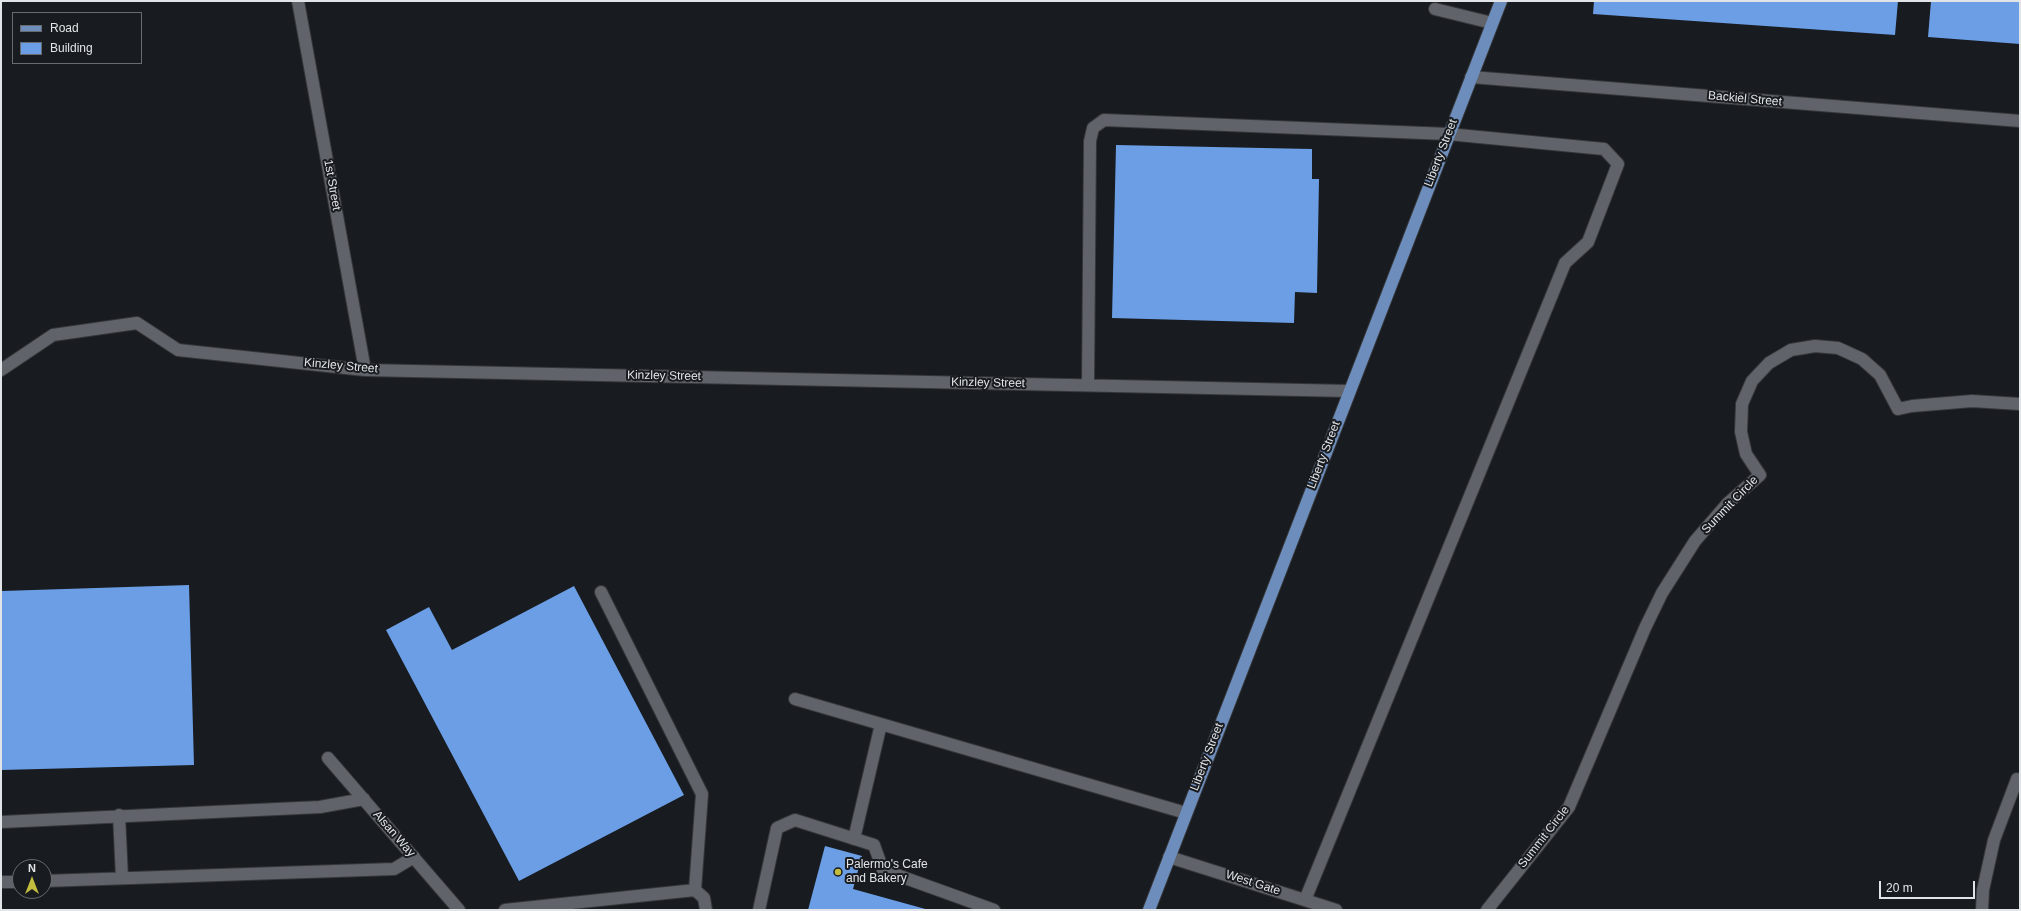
<!DOCTYPE html>
<style>
body{margin:0}
#map{position:relative;width:2021px;height:911px;overflow:hidden;background:#181b1f;font-family:Helvetica,sans-serif}
canvas{display:block}
.frame{position:absolute;inset:0;border:2px solid #e2e5e8;pointer-events:none}
.legend{position:absolute;left:12px;top:12px;width:130px;height:52px;box-sizing:border-box;background:#181b1f;border:1px solid #696c6f;margin:0;padding:5px 7px;list-style:none;font-size:12px;color:#e2e5e8}
.legend li{display:flex;align-items:center;gap:8px;height:20px}
.legend b{width:20px;border:1px solid #696c6f}
.north{position:absolute;left:12px;top:859px;width:40px;height:40px;box-sizing:border-box;background:#181b1f;border:1px solid #696c6f;border-radius:50%;rotate:0deg;font-size:11px;font-weight:700;line-height:16px;text-align:center;color:#e2e5e8}
.north::after{content:'';display:block;margin:auto;width:14px;height:18px;background:#c2bd3f;clip-path:polygon(50% 0,100% 100%,50% 72%,0 100%)}
.scale{position:absolute;left:1879px;top:881px;width:96px;height:18px;box-sizing:border-box;border:2px solid #e2e5e8;border-top:0;padding-left:5px;font-size:12px;line-height:14px;white-space:nowrap;color:#e2e5e8;-webkit-text-stroke:3px #181b1f;paint-order:stroke}
</style>
<div id="map">
<canvas width="2021" height="911"></canvas>
<div class="frame"></div>
<ul class="legend">
<li><b style="height:5px;background:#6d8ebd"></b>Road</li>
<li><b style="height:11px;background:#6b9ee5"></b>Building</li>
</ul>
<div class="north">N</div>
<div class="scale">20 m</div>
</div>
<script>
const context = document.querySelector('canvas').getContext('2d');
context.lineJoin = 'round';
function fillPath(path, color) {
  context.fillStyle = color;
  context.fill(path, 'evenodd');
}
function toPath(rows) {
  const path = new Path2D();
  for (const r of rows) {
    path.moveTo(r[0], r[1]);
    for (let i = 2; i < r.length; i += 2) path.lineTo(r[i], r[i + 1]);
  }
  return path;
}
function trace(path, color, width, dash) {
  context.strokeStyle = color;
  context.lineWidth = width;
  context.lineCap = dash ? 'butt' : 'round';
  context.setLineDash(dash || []);
  context.stroke(path);
}
function label(font, color, halo, rows, align = 'center') {
  context.font = font + ' Helvetica,sans-serif';
  context.lineWidth = 4;
  context.setLineDash([]);
  context.textBaseline = 'middle';
  context.strokeStyle = halo;
  context.fillStyle = color;
  for (const [text, x, y, turn = 0] of rows) {
    context.save();
    context.translate(x, y);
    context.rotate((+turn || 0) * Math.PI / 180);
    context.textAlign = isNaN(turn) ? turn : align;
    if (halo) context.strokeText(text, 0, 0);
    context.fillText(text, 0, 0);
    context.restore();
  }
}
const building = toPath([
 [1594,1,1898,1,1895,35,1593,14],
 [1931,1,2020,1,2020,44,1928,37],
 [1116,145,1312,149,1312,179,1319,179,1317,293,1295,292,1294,323,1112,318],
 [189,585,194,765,1,770,2,591],
 [574,586,684,795,519,881,386,630,429,607,452,650],
 [825,846,862,856,853,889,929,910,808,910]
]);
const minor = toPath([
 [298,1,365,370],
 [1435,9,1492,23],
 [1471,77,2020,121],
 [1,370,53,335,137,323,178,350,365,370,1349,391],
 [1088,385,1090,141,1093,128,1104,120,1448,134,1604,149,1618,164,1588,242,1565,263,1305,900],
 [601,592,702,794,695,890],
 [795,699,1186,813],
 [328,758,459,910],
 [119,815,122,878],
 [1,822,320,807,364,799],
 [854,839,881,724],
 [1169,857,1336,910],
 [44,881,394,869,414,857],
 [1,882,20,882],
 [505,910,695,890,704,898,706,910],
 [759,910,777,828,795,820,874,845,883,870,994,910],
 [1487,910,1569,807,1645,628,1662,593,1695,541,1728,503,1760,475,1746,454,1741,432,1742,404,1752,381,1769,363,1791,350,1815,346,1838,348,1862,359,1880,375,1898,409,1912,406,1972,401,2020,404],
 [1982,910,1983,890,1994,840,2017,779]
]);
const major = toPath([
 [1149,910,1501,1]
]);
const markers = [
 [838,872,4,"#c2bd3f"]
];
const streetNames = [
 ["Backiel Street",1745,99,5],
 ["Liberty Street",1441,153,-69],
 ["1st Street",332,185,80],
 ["Kinzley Street",341,366,5],
 ["Kinzley Street",664,376,1],
 ["Kinzley Street",988,383,1],
 ["Liberty Street",1324,455,-69],
 ["Summit Circle",1730,505,-46],
 ["Liberty Street",1207,757,-69],
 ["Alsan Way",394,834,49],
 ["Summit Circle",1544,837,-52],
 ["West Gate",1253,883,18]
];
const poiNames = [
 ["Palermo's Cafe",846,865],
 ["and Bakery",846,879]
];
fillPath(building, '#6b9ee5');
trace(minor, '#35373a', 14);
trace(major, '#35373a', 14);
trace(minor, '#606369', 12);
trace(major, '#6d8ebd', 12);
for (const [x, y, r, color] of markers) {
  const dot = new Path2D();
  dot.arc(x, y, r, 0, 2 * Math.PI);
  context.fillStyle = color;
  context.fill(dot);
  trace(dot, '#181b1f', 1.5);
}
label('12px', '#e2e5e8', '#181b1f', streetNames);
label('12px', '#e2e5e8', '#181b1f', poiNames, 'left');
</script>
